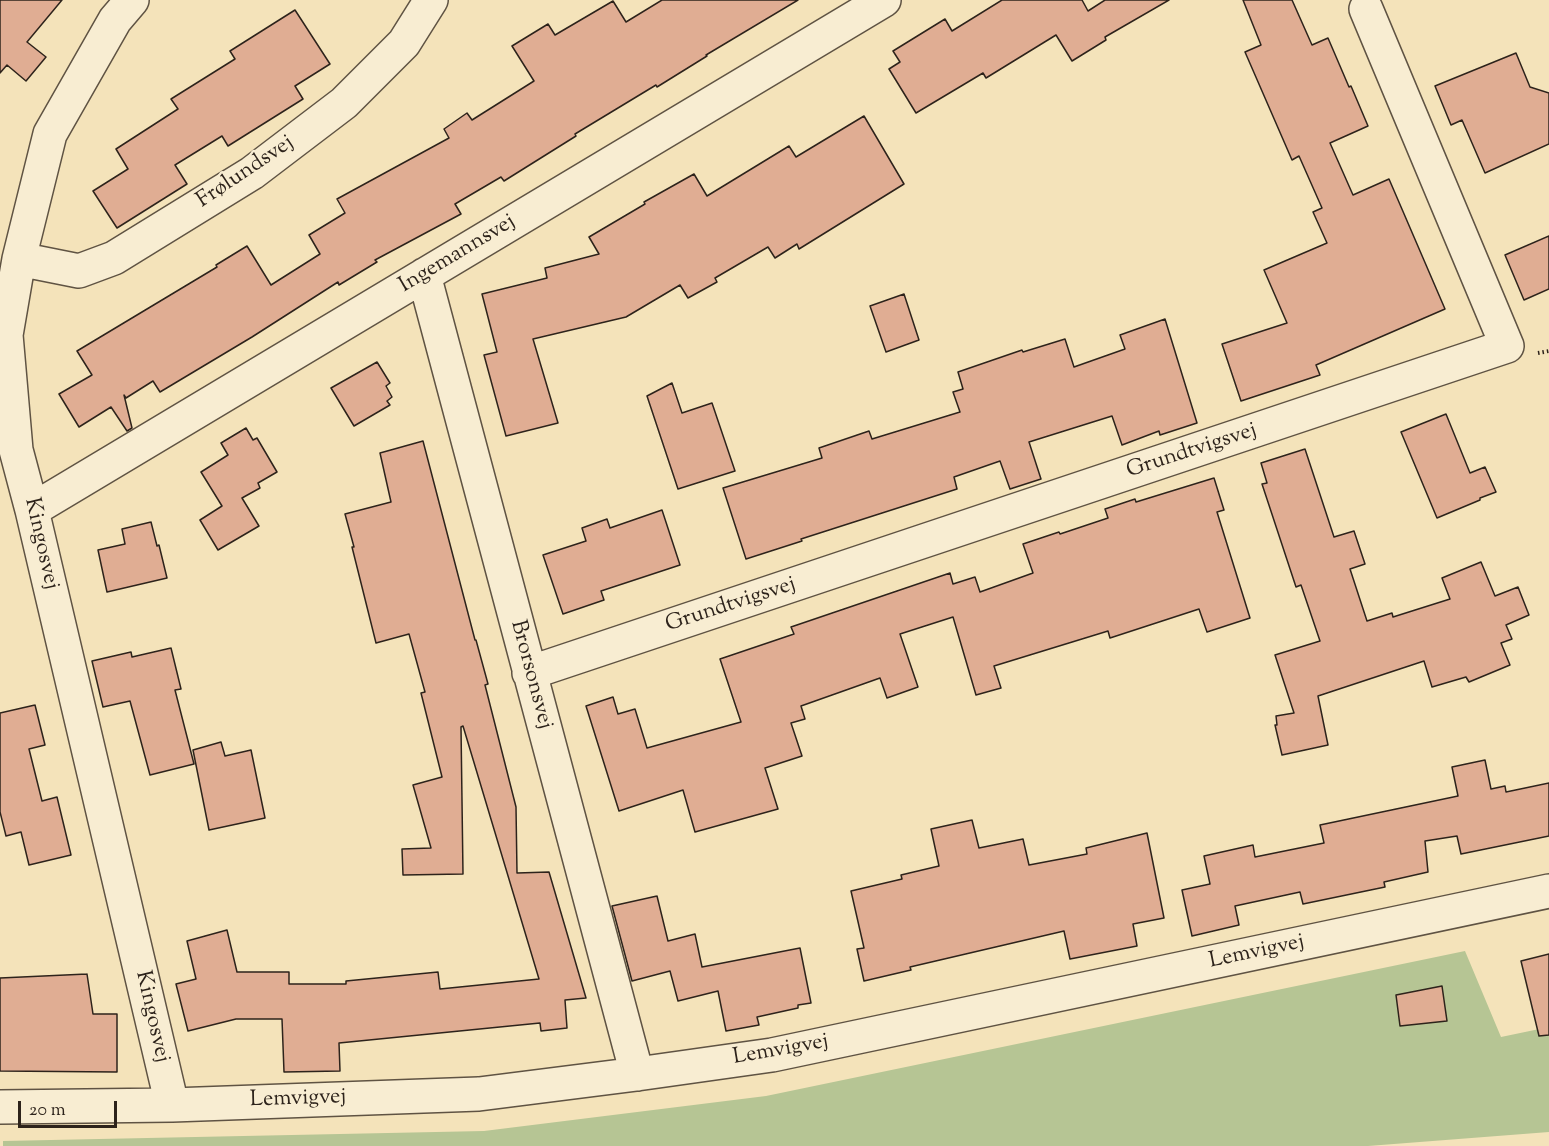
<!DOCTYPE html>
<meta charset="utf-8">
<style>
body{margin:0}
#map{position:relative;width:1549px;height:1146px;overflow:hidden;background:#f4e3ba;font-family:"Sorts Mill Goudy",serif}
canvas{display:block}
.scale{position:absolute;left:18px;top:1101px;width:99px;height:27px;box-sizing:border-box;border:3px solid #2d231b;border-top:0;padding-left:8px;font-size:18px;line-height:21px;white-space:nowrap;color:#2d231b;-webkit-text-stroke:4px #f8edd2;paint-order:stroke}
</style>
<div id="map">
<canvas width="1549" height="1146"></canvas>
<div class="scale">20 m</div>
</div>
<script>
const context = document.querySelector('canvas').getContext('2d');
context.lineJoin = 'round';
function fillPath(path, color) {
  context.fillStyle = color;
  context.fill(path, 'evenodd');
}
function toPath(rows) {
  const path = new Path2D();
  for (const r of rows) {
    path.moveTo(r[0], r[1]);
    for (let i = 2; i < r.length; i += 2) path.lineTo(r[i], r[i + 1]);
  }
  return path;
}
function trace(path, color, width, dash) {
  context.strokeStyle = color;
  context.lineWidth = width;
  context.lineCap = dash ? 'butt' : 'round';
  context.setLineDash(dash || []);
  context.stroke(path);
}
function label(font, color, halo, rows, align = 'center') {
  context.font = font + ' "Sorts Mill Goudy",serif';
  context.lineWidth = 4.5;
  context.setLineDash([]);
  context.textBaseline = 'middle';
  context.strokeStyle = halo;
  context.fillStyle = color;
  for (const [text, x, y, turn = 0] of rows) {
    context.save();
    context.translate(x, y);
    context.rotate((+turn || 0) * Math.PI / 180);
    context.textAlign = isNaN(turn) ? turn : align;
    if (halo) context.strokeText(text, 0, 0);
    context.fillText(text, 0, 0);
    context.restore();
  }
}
const green = toPath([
 [1465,951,1501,1037,1549,1027,1549,1132,1368,1146,3,1146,3,1141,484,1131,766,1096]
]);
const building = toPath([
 [0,0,62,0,27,42,46,57,26,81,7,65,0,73,0,0],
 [662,0,798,0,706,55,707,56,657,87,656,85,575,134,576,136,504,181,501,177,455,204,461,214,375,260,377,262,339,285,338,282,252,337,160,392,153,381,126,398,124,395,132,428,127,431,111,407,79,427,59,394,92,375,77,351,217,267,216,265,247,246,271,285,320,254,309,235,345,213,337,199,449,138,444,129,467,113,472,120,534,81,512,46,548,24,555,35,613,1,626,22,662,0],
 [1002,0,1082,0,1088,11,1105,0,1169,0,1105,37,1106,40,1072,61,1056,35,986,78,983,73,916,113,889,69,900,62,893,51,945,19,952,31,1002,0],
 [1243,0,1292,0,1312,45,1328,38,1349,87,1351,86,1368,126,1330,143,1353,195,1389,179,1445,309,1316,365,1320,375,1241,401,1222,344,1287,323,1264,270,1327,243,1313,212,1322,208,1299,156,1292,160,1245,52,1261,45,1243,0],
 [295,10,330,64,295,86,303,99,228,146,222,136,175,165,187,184,117,228,93,191,128,169,116,149,178,109,171,99,235,59,230,51,295,10],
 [1516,53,1530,87,1549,93,1549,144,1485,173,1462,120,1451,125,1435,86,1516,53],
 [864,116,904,184,799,249,797,244,775,258,768,247,715,278,717,282,688,298,680,285,626,317,533,339,558,423,506,436,484,355,497,352,482,294,547,278,545,268,599,254,589,237,645,204,644,202,694,174,707,196,789,146,796,157,864,116],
 [1549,236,1549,289,1524,300,1505,255,1549,236],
 [904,294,919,340,886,352,870,306,904,294],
 [1165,319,1197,423,1160,435,1159,431,1122,445,1112,416,1029,442,1041,479,1010,489,1000,461,954,477,957,489,801,539,802,541,746,559,723,488,822,458,819,448,869,431,872,439,960,412,953,392,963,389,958,372,1022,350,1023,352,1065,339,1074,367,1125,349,1120,335,1165,319],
 [377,362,390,383,386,386,392,397,387,401,390,405,354,426,331,388,377,362],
 [672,383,682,413,712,403,735,471,678,489,647,396,672,383],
 [1446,414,1470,473,1485,467,1496,492,1480,498,1480,500,1437,518,1401,432,1446,414],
 [246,428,253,440,257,438,277,472,258,483,260,488,242,498,259,526,218,550,200,520,222,506,201,472,228,455,221,443,246,428],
 [423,441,475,640,476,640,488,684,485,685,516,807,517,873,549,872,586,998,565,1000,567,1028,541,1031,540,1023,339,1043,340,1071,284,1072,282,1019,236,1019,188,1031,176,984,196,979,187,941,227,930,237,972,289,972,289,984,346,984,346,981,438,972,440,989,539,979,463,726,461,727,463,874,403,875,402,849,431,848,413,785,442,777,421,693,425,692,409,634,376,643,352,547,354,547,345,514,391,502,380,453,423,441],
 [1305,449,1334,537,1354,531,1365,564,1350,569,1367,621,1392,613,1393,617,1450,599,1442,578,1481,562,1495,596,1518,587,1529,615,1506,625,1512,639,1501,643,1510,665,1469,682,1466,677,1432,687,1424,661,1318,696,1328,745,1282,755,1275,725,1277,725,1276,716,1294,713,1275,655,1320,641,1301,585,1296,587,1262,484,1267,483,1261,463,1305,449],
 [1214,478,1224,510,1217,512,1250,618,1207,632,1199,609,1110,638,1108,631,994,666,1001,688,976,695,953,617,900,634,918,687,887,698,880,678,801,706,805,719,791,723,802,756,765,768,778,809,695,832,683,790,619,811,586,706,613,697,618,714,635,709,647,748,741,722,720,659,794,634,791,627,950,573,953,584,975,577,980,592,1033,573,1023,544,1059,532,1060,534,1108,518,1105,509,1135,499,1136,502,1214,478],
 [662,510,680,565,601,591,604,600,563,614,543,555,586,541,582,528,607,519,610,528,662,510],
 [151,522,157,546,159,545,167,578,107,592,98,550,125,544,122,529,151,522],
 [171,648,181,689,175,690,194,764,150,775,130,701,103,707,92,661,131,652,132,657,171,648],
 [35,705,45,745,29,749,42,801,57,797,71,855,29,865,21,832,6,836,0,812,0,713,35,705],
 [221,742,225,756,251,750,265,818,209,830,193,750,221,742],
 [1485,760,1491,789,1505,786,1506,792,1549,783,1549,836,1461,854,1457,836,1425,841,1428,872,1384,882,1385,887,1303,904,1300,892,1235,906,1239,925,1192,936,1182,890,1210,884,1204,856,1253,845,1255,857,1324,843,1320,825,1458,796,1452,767,1485,760],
 [972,820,979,848,1023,839,1029,865,1087,854,1086,848,1147,833,1164,918,1133,924,1137,946,1070,959,1064,931,910,967,911,970,864,981,857,949,864,948,851,891,902,879,901,875,939,866,931,829,972,820],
 [657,896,668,941,695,934,702,967,800,948,811,1003,798,1005,798,1008,757,1017,759,1025,726,1031,718,991,678,1001,670,971,632,981,612,906,657,896],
 [1549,954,1549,1035,1539,1036,1521,961,1549,954],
 [87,974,93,1014,117,1014,117,1072,0,1071,0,978,87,974],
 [1442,986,1447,1021,1400,1026,1396,995,1442,986]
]);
const path = toPath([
 [1538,353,1549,351]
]);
const minor = toPath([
 [132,0,115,20,50,134,19,259,6,335,16,450,32,510,172,1105],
 [19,259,79,271,114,258,252,173,344,103,404,43,431,0],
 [424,275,637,1074],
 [32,510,884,0],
 [529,673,1507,346,1366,9],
 [0,1107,172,1105,479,1094,637,1074,772,1055,1549,891]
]);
const streetNames = [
 ["Frølundsvej",246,173,-34],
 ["Ingemannsvej",458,255,-31],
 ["Grundtvigsvej",1192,452,-18],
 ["Kingosvej",40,544,77],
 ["Grundtvigsvej",731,606,-18],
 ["Brorsonsvej",530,675,75],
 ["Lemvigvej",1257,953,-12],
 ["Kingosvej",151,1017,77],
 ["Lemvigvej",781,1051,-10],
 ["Lemvigvej",298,1100,-2]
];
fillPath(green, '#b6c594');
fillPath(building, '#e0ad93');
trace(building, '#2d231b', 1.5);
trace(minor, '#5f5343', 36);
trace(path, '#2d231b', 4, [1.5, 3]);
trace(minor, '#f8edd2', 33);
label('22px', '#2d231b', '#f8edd2', streetNames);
</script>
